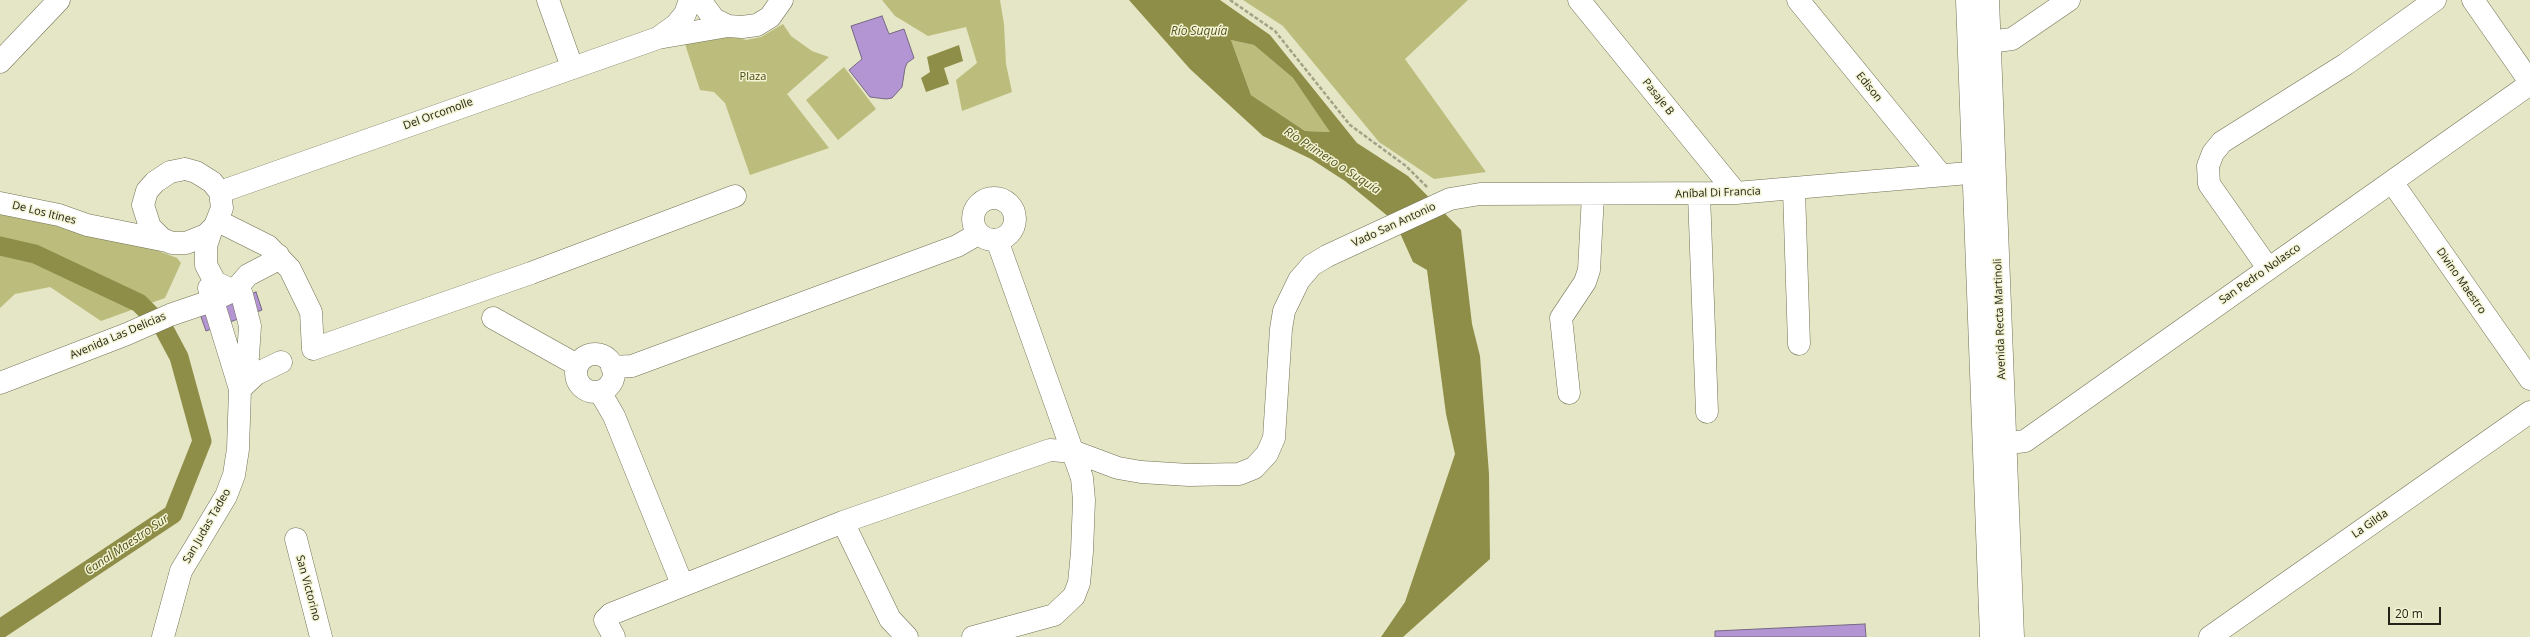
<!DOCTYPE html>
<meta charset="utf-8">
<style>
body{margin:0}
#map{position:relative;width:2530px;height:637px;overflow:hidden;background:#e5e6c5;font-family:"Open Sans",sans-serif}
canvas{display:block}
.scale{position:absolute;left:2388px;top:607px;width:53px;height:18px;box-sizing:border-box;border:2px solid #232317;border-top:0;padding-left:5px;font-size:12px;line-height:14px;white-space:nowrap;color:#232317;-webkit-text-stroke:3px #f2f3d2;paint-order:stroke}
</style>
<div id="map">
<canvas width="2530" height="637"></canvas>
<div class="scale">20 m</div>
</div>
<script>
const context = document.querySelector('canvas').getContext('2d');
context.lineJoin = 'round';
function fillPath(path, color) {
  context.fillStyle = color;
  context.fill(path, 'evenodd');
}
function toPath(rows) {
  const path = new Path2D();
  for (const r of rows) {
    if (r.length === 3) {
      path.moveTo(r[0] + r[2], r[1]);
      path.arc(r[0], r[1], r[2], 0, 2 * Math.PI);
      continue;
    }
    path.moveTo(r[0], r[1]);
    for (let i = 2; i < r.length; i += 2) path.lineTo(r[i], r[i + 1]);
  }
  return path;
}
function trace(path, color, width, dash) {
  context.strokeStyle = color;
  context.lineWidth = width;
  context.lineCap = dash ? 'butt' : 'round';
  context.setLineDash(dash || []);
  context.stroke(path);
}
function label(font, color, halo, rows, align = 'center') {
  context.font = font + ' "Open Sans",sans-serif';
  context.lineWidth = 3;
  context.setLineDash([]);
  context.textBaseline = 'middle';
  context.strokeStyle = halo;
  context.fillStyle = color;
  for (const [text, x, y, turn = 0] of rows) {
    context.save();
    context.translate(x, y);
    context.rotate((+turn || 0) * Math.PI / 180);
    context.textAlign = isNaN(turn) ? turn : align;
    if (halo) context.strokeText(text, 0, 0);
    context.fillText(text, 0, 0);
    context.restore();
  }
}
const green = toPath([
 [882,0,1000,0,1004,24,1006,64,1012,92,962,111,956,80,977,63,966,27,928,36,895,16],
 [1243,0,1468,0,1405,59,1486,172,1434,179,1379,142,1283,26],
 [783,24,791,36,812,51,829,57,787,94,829,148,750,175,725,103,714,92,700,90,685,44,731,36,746,40,761,37],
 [1231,40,1254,45,1293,78,1331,132,1305,131,1251,95],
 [844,67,876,109,838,140,806,100],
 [0,213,57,224,156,250,177,258,181,263,165,298,101,321,50,287,15,294,0,308]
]);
const water = toPath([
 [1129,0,1220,0,1270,35,1357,143,1408,176,1461,230,1472,324,1480,356,1489,474,1490,559,1403,637,1381,637,1405,602,1455,454,1446,414,1427,270,1413,262,1395,222,1345,181,1311,159,1263,136,1190,69],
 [1231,40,1254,45,1293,78,1330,132,1305,131,1251,95],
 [959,45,963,61,944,68,949,84,926,92,921,78,930,72,927,57]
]);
const canal = toPath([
 [0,246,35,254,139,303,163,327,179,357,202,441,173,514,0,629]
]);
const building = toPath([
 [882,16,889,34,904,29,914,58,907,63,905,68,902,87,892,98,886,99,870,97,849,70,862,59,851,26,882,16],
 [256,292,262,310,206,331,200,314,256,292],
 [1865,624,1866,637,1715,637,1715,631,1865,624]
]);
const path = toPath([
 [1230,0,1275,31,1350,125,1406,166,1428,188]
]);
const minor = toPath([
 [548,0,572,67],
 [690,0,685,14,676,25,658,38,728,26],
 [700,0,714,19,728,26,742,27,757,25,770,17,782,0],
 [1579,0,1736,193],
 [1798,0,1941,175],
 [2473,0,2530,82],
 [1971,40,1989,42,2012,39,2069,0],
 [0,62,59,0],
 [185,169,196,172,212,182,220,192,222,208,215,226,206,235,186,243,172,243,162,239,150,227,143,205,147,191,155,182,170,172,185,169],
 [2392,182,2530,379],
 [1794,190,1799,344],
 [220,192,658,38],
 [1699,194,1707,412],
 [994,219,21],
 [0,203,59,215,87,225,167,241],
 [218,221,268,246,290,269,311,312,313,349,531,273,735,196],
 [2268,268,2209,184,2208,166,2213,153,2222,142,2346,64,2435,0],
 [209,288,240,389],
 [493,318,577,365],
 [595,373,19],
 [612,367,632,366,957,246,978,234],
 [0,383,127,334,170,315,211,301,235,290,248,275,271,263,278,255],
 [240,389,256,374,281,362],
 [600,392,614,416,682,584],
 [1569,393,1561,318,1585,282,1589,270,1593,195],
 [1987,446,2025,441,2530,84],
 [843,522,890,619,907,637],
 [296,539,321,637],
 [163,637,181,571,226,496,234,475,238,449,240,389,247,371,250,326,242,295,215,282,206,265,206,246,211,231],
 [614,637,605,620,611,614,843,522,1050,450,1075,452,1118,468,1141,472,1189,475,1239,474,1254,468,1267,454,1274,438,1281,329,1284,311,1299,280,1312,265,1327,256,1450,199,1480,194,1736,193,1992,171],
 [973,637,1054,615,1074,596,1079,583,1082,552,1084,500,1082,478,997,240],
 [2210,637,2530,412]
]);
const major = toPath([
 [1967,0,1991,637],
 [1988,0,2013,637]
]);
const parkNames = [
 ["Plaza",753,77]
];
const streetNames = [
 ["Edison",1869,87,51],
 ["Pasaje B",1658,97,51],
 ["Del Orcomolle",438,114,-20],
 ["Aníbal Di Francia",1718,193,-2],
 ["De Los Itines",44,213,14],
 ["Vado San Antonio",1394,225,-25],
 ["San Pedro Nolasco",2260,274,-35],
 ["Divino Maestro",2461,281,55],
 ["Avenida Recta Martinoli",2000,319,-92],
 ["Avenida Las Delicias",118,336,-23],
 ["La Gilda",2370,524,-35],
 ["San Judas Tadeo",207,526,-60],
 ["San Victorino",308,588,75]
];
const waterNames = [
 ["Río Suquía",1199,32],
 ["Río Primero o Suquía",1332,161,33],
 ["Canal Maestro Sur",127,545,-34]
];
fillPath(green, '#bcbd7d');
fillPath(water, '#8e8e48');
trace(canal, '#8e8e48', 19);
fillPath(building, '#b495d3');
trace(building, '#756883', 1);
trace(minor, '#717255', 23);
trace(major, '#717255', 23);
trace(path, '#a1a288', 2.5, [4, 2]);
trace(minor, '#fff', 22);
trace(major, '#fff', 22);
label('11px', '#494811', '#f2f3d2', parkNames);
label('11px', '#232317', '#f2f3d2', streetNames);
label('italic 12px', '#55551f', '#f2f3d2', waterNames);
</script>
